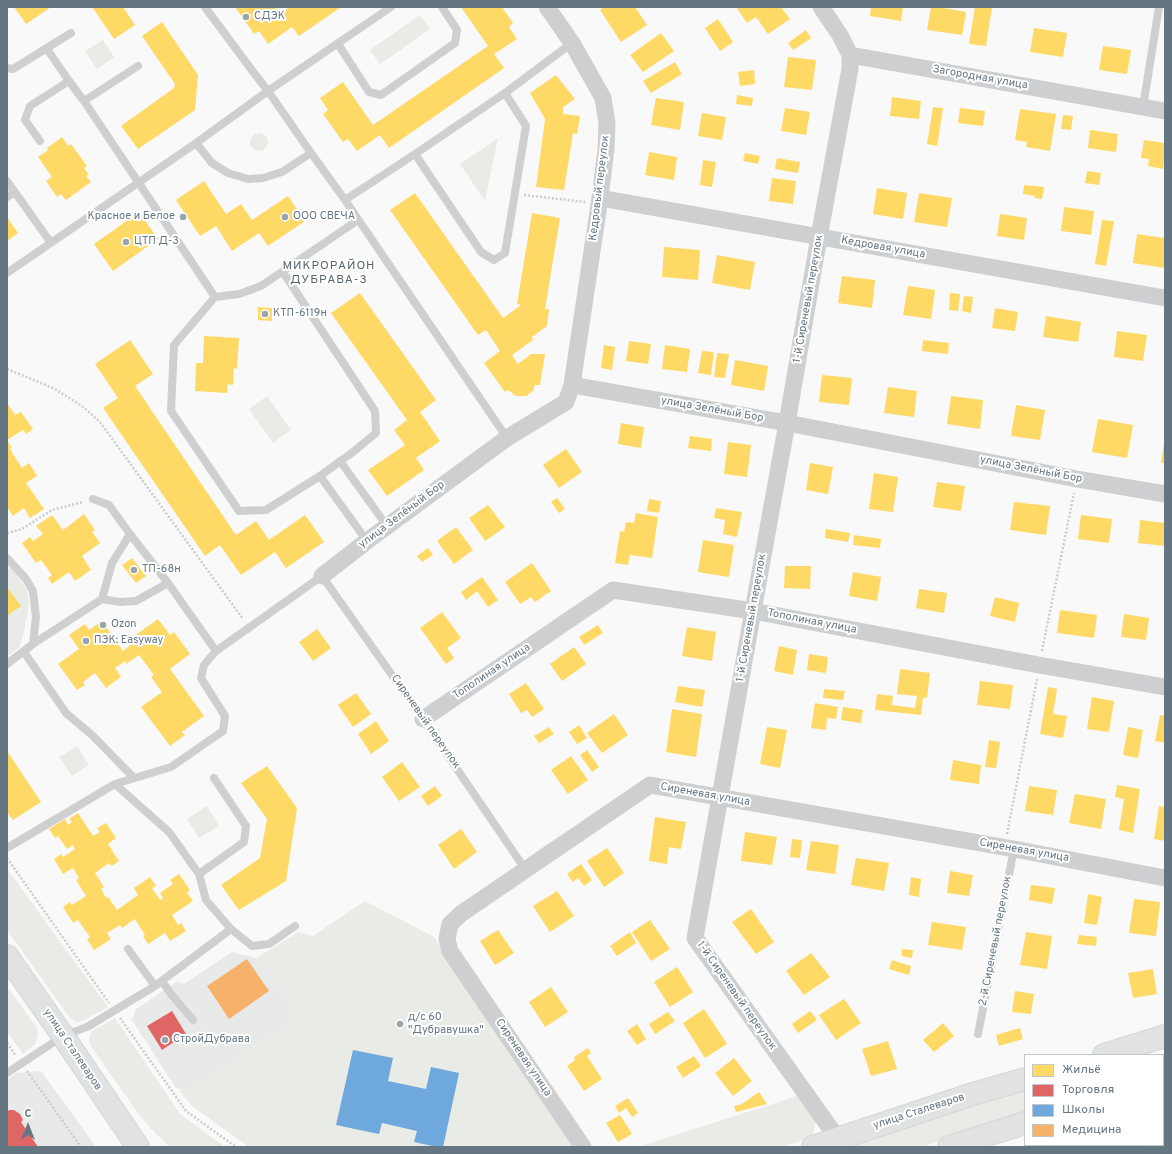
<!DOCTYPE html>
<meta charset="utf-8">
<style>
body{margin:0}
#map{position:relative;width:1172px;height:1154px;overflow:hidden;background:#f9f9f9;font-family:Overpass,sans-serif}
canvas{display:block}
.frame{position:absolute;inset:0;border:8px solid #657683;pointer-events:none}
.legend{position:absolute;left:1024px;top:1054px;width:140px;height:92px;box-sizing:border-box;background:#fff;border:1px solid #c1c8cd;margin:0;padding:5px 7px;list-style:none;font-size:12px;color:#657683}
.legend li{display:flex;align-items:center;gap:8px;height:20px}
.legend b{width:20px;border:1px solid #c1c8cd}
.north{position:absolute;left:8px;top:1106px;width:40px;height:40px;-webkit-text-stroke:3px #fff;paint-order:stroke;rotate:0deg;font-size:11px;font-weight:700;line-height:16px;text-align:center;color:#657683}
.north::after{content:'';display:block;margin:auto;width:14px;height:18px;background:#657683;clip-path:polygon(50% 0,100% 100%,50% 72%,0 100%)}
</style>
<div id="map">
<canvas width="1172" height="1154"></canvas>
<div class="frame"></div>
<ul class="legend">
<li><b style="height:11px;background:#ffd966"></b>Жильё</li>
<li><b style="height:11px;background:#e06666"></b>Торговля</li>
<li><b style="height:11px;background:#6fa8dc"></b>Школы</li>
<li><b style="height:11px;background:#f6b26b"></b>Медицина</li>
</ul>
<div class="north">С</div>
</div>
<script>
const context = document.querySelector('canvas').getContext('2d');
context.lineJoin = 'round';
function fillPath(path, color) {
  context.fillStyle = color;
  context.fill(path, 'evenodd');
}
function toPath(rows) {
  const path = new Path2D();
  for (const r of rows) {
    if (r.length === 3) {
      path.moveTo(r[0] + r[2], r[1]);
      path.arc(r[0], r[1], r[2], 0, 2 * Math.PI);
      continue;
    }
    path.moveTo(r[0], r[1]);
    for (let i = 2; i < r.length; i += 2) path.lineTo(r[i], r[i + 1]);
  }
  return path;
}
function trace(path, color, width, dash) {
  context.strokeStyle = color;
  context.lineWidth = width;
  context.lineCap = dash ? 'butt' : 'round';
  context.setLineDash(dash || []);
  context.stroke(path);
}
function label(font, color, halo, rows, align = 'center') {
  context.font = font + ' Overpass,sans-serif';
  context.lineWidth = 4;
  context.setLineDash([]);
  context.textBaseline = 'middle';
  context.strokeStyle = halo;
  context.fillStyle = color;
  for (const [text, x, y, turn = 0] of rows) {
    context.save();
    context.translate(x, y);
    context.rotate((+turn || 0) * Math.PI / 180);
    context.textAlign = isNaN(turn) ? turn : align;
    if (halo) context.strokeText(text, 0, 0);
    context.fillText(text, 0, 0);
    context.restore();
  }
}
const built = toPath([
 [232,952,256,958,298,1019,235,1059,190,1091,176,1088,132,1020,135,1010,177,981,184,984],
 [41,1071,86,1133,96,1147,7,1147,7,1080,16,1073]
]);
const green = toPath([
 [420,15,430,29,380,64,370,50],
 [103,40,114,57,97,69,85,51],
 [259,142,9],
 [498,138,485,201,460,164],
 [267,396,291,430,273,443,249,409],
 [11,567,27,590,29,603,24,632,19,648,7,656,7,570],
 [77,746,89,765,72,776,59,757],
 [207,806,219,826,199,838,187,819],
 [7,869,108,1007,82,1021,76,1022,70,1018,7,930],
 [365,901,434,937,507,1046,576,1147,249,1147,192,1106,180,1091,235,1059,298,1019,256,958,299,932,313,936],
 [7,986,37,1028,38,1035,35,1044,23,1054,7,1032],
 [115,1018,180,1114,225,1147,170,1147,155,1133,140,1116,90,1045,89,1038,92,1031],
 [1025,1088,1025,1115,921,1147,841,1147],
 [799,1095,816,1121,813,1134,808,1138,800,1141,781,1147,638,1147,785,1100]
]);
const homes = toPath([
 [14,7,51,7,26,24],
 [92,7,123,7,135,25,114,39],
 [235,7,275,7,280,14,290,7,341,7,299,36,292,27,268,44,259,31,254,34],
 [461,7,502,7,513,23,509,27,517,39,494,54,504,68,389,148,380,135,357,151,348,139,343,142,323,114,328,110,320,98,343,82,373,125,488,46],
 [604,7,635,7,647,25,621,42,600,10],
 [736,7,781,7,790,19,768,34,756,17,747,23],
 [871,7,903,7,901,21,870,16],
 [931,7,938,7,966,12,962,35,927,30],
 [975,7,992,7,986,46,969,44],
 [718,19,733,42,720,51,705,28],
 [162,22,198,75,195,110,138,149,121,126,174,88,175,84,142,36],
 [1034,28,1067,33,1063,57,1030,52],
 [806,30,811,38,793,50,788,43],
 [661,33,674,51,643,72,630,55],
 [1103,46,1131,50,1127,74,1099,70],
 [788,57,816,60,812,90,784,87],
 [675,62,682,74,651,93,643,81],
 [754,70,755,84,740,86,738,72],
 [556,75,575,99,563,107,563,114,580,116,577,134,573,133,564,190,536,187,545,119,530,93],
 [737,95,753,98,752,106,736,104],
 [892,97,921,101,919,119,890,116],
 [656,98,684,102,680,130,651,125],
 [933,107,943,108,937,146,927,144],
 [785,108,810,112,806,135,781,131],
 [960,108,985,111,983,126,958,123],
 [1020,109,1056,114,1050,151,1026,147,1027,142,1015,140],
 [702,113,726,117,722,140,698,136],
 [1063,115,1073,116,1071,130,1061,129],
 [1090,130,1118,134,1116,152,1088,148],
 [62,137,68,146,71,144,87,166,84,168,89,175,86,176,91,182,66,200,61,194,57,197,46,181,52,177,38,157,48,150,47,148],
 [1144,140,1165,143,1165,162,1164,161,1163,169,1148,166,1149,159,1141,158],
 [649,152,677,157,674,180,645,175],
 [745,153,760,156,758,164,743,161],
 [777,158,800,162,798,173,775,169],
 [703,160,716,162,712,187,700,185],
 [1087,171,1101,173,1099,185,1085,183],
 [772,178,796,181,793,204,769,201],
 [204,181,226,214,241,204,252,220,288,196,305,221,268,246,259,233,232,251,216,226,200,236,176,200],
 [1024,185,1044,187,1042,199,1034,198,1035,196,1023,194],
 [877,188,907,193,903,219,873,214],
 [415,193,503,318,521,305,517,304,532,213,560,218,545,309,549,309,547,326,532,337,533,340,512,355,518,364,531,354,545,354,540,385,535,385,533,391,526,396,516,396,508,390,505,392,484,363,500,351,486,330,478,335,390,210],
 [919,193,952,198,947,227,914,222],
 [1064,207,1094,211,1091,235,1061,231],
 [139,212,158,239,113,271,94,244],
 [1000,214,1027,218,1024,240,997,236],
 [7,217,18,233,7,241],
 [1102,220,1114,221,1106,266,1095,264],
 [1137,234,1165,238,1165,268,1133,263],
 [664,247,700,250,698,280,662,277],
 [717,255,755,262,750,290,712,283],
 [842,276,875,280,872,308,838,303],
 [908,286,935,290,931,319,903,315],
 [360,293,436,400,420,412,440,441,416,458,424,470,387,496,368,470,405,445,394,430,407,420,331,313],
 [950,293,960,294,958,311,949,310],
 [964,296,973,297,971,313,962,311],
 [258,307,272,308,272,321,258,320],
 [995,308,1018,312,1015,331,992,328],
 [1046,316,1081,322,1078,342,1043,337],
 [1117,331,1147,335,1143,361,1114,357],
 [204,336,239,338,237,369,234,368,233,385,228,384,227,393,195,391,196,363,203,363],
 [130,340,153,374,135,386,236,535,256,521,269,540,305,515,324,542,286,568,275,552,241,575,220,545,205,556,103,408,118,398,95,364],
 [923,340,949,343,948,354,922,351],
 [629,341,651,344,648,364,626,361],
 [604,345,615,347,612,370,601,368],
 [665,345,690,349,687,372,662,369],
 [702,351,714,352,711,375,698,373],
 [717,353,729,354,725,378,714,377],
 [735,360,768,366,764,391,731,385],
 [822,375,852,378,849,405,819,402],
 [888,387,917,391,914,417,884,413],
 [951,396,983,400,980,429,947,424],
 [7,403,15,415,21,412,33,429,26,434,23,430,7,440,12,448,10,449,22,468,29,463,37,476,26,483,44,509,30,518,24,508,13,516,7,507],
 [1016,405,1045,410,1040,440,1011,436],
 [1098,419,1133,425,1127,458,1092,452],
 [621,423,644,427,641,448,618,444],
 [690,436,712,439,711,451,688,448],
 [728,442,751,445,747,477,724,474],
 [1164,443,1165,443,1165,463,1161,463],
 [566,449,582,472,559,488,543,465],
 [810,463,833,467,828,494,806,490],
 [874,473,898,477,893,512,869,509],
 [937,482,965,486,961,511,933,507],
 [557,498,565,509,559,513,551,502],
 [649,499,661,501,659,513,647,511],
 [1014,502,1050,506,1046,535,1010,530],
 [488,505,505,527,485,541,469,518],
 [716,508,742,512,737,537,723,534,725,520,714,518],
 [636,513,658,517,652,558,630,555,628,565,615,563,620,531,624,532,626,522,634,523],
 [84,514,95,530,92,532,100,543,82,556,91,570,75,581,69,572,52,584,48,578,52,575,41,560,36,563,22,543,30,537,33,541,43,534,36,526,52,515,63,530],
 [1081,515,1112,519,1109,543,1078,539],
 [1140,520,1165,523,1165,546,1138,543],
 [456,527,473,550,454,564,437,541],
 [826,529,850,533,848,542,825,538],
 [854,535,881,539,880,548,853,545],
 [703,540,734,545,729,577,698,572],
 [428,548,433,555,422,562,417,556],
 [132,558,146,576,136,583,122,565],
 [532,563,551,591,535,602,531,597,520,604,505,582],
 [785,566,811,566,810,589,784,588],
 [853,572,881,577,877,601,849,596],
 [482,577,498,600,488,607,477,591,466,600,461,592],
 [7,587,21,606,7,616],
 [919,589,947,593,944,613,916,608],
 [995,597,1019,603,1015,622,990,616],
 [1060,610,1097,615,1094,638,1057,633],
 [442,612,461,638,447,648,454,658,446,664,420,628],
 [1124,614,1149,618,1146,640,1121,637],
 [158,619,170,635,174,632,190,654,170,669,204,716,182,732,185,735,170,746,141,707,162,692,151,677,154,675,139,655,126,664,125,661,115,668,121,677,106,688,95,673,83,682,85,685,77,690,58,664,79,649,69,635,85,624,89,630,102,621,123,651,136,641,133,637],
 [598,625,603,633,584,645,579,637],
 [687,627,716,632,712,661,682,656],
 [317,629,331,648,313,661,299,642],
 [779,646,797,650,793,675,774,671],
 [574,647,586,664,562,681,550,664],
 [809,654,828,657,826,673,807,670],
 [900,669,930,673,927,698,923,697,921,715,875,710,877,694,893,696,892,705,915,708,917,696,897,694],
 [980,681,1013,685,1010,709,977,705],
 [526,683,544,709,532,717,527,710,521,713,509,694],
 [678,686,705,690,702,707,675,702],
 [1048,687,1057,689,1053,714,1067,716,1063,738,1040,734],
 [824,689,845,691,843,700,823,698],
 [356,693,371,714,353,727,338,705],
 [1092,697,1114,701,1109,732,1087,729],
 [815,703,838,707,836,719,827,718,826,730,811,728],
 [843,707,863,710,861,723,841,720],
 [672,709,702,714,696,757,666,752],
 [614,714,628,735,602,753,587,733],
 [1160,715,1165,716,1165,743,1155,741],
 [376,721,389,741,371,754,358,734],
 [579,725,587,738,577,744,569,732],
 [549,727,554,734,539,743,534,736],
 [767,727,787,730,780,768,760,764],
 [1128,727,1143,730,1138,758,1123,755],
 [989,740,1000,742,996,768,985,767],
 [587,750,599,767,592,772,580,755],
 [7,751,41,802,13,820,7,812],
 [571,756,588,780,568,794,551,770],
 [953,760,981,765,979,784,950,780],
 [402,762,420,787,399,801,382,777],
 [267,766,297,808,286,881,239,910,221,885,260,858,267,819,241,783],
 [1117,785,1140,789,1133,833,1119,830,1124,799,1115,797],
 [435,786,442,796,428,806,421,796],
 [1029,786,1057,790,1053,815,1025,811],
 [1075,794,1106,799,1101,829,1069,823],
 [1159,806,1165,807,1165,841,1154,839],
 [78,813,93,836,100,832,97,828,106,823,116,838,108,844,119,861,111,866,109,863,95,873,104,887,101,889,106,898,108,897,117,910,138,895,134,888,150,877,156,886,152,888,160,900,163,898,160,893,173,884,170,880,179,874,190,890,187,893,193,901,172,915,178,925,181,923,186,931,170,941,165,933,148,944,143,936,145,935,135,919,122,928,120,925,107,933,111,939,94,950,87,939,90,937,78,920,73,923,63,907,70,902,72,905,86,896,76,880,79,878,73,868,63,874,54,859,61,854,63,857,75,849,73,845,67,849,58,836,55,838,49,829,65,819,68,825,72,822,69,819],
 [655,817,686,822,681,849,669,847,667,864,649,861],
 [461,829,477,852,454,869,438,845],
 [745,832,777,837,772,865,741,861],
 [792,839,802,840,800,858,790,857],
 [811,841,839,845,835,874,806,870],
 [607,848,624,873,604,887,587,861],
 [856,858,889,863,884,891,851,885],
 [581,864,592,880,584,886,578,878,573,882,567,874],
 [950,871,973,875,969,896,947,893],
 [911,877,921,879,919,897,909,895],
 [1031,885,1055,888,1052,904,1029,900],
 [557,891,574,916,550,932,533,906],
 [1088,894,1102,897,1097,925,1084,923],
 [1134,899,1160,902,1156,936,1129,933],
 [751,909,774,942,756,954,732,922],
 [650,920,670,949,651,961,632,932],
 [932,922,966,927,962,950,928,945],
 [498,930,514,953,495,965,480,941],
 [630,932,636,943,617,956,610,946],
 [1026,932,1052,936,1047,969,1020,965],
 [1079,935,1097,937,1096,946,1077,944],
 [902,949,913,950,912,958,902,956],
 [811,953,830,977,804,995,786,971],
 [892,960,911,966,909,975,889,969],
 [677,967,693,992,670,1007,654,982],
 [1153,969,1157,994,1133,998,1128,973],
 [551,987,568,1012,545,1027,529,1002],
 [1015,991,1034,994,1031,1014,1012,1012],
 [844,999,861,1023,836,1040,819,1015],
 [704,1009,727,1044,705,1058,683,1023],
 [810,1011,817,1020,798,1033,792,1024],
 [668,1012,675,1021,655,1034,649,1024],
 [943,1023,954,1036,934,1052,923,1040],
 [637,1024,646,1039,637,1045,627,1031],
 [1020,1028,1023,1039,999,1046,996,1035],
 [888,1041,897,1069,871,1076,862,1049],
 [588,1048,591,1053,587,1056,602,1079,584,1091,567,1066,575,1060,574,1057],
 [694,1056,701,1066,683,1078,676,1067],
 [734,1058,752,1081,733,1096,715,1073],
 [759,1092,767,1104,736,1112,734,1106,742,1104],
 [628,1098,638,1113,632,1117,626,1108,619,1113,615,1106],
 [620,1115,632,1134,618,1142,606,1123],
 [1163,1129,1165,1129,1165,1147,1158,1147,1157,1145,1163,1145],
 [1108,1145,1130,1145,1131,1147,1108,1147]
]);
const shops = toPath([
 [172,1011,186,1034,162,1050,147,1026],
 [10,1110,14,1110,20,1114,23,1120,21,1122,38,1147,7,1147,7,1111]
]);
const schools = toPath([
 [353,1050,393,1058,388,1081,426,1089,431,1067,459,1073,443,1147,437,1147,414,1142,417,1131,382,1123,379,1134,336,1125]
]);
const health = toPath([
 [247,959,269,991,229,1019,207,986]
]);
const path = toPath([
 [524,195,585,202],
 [7,369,53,388,82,406,100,422,243,619],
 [7,533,22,529,52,510,83,502],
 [1042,651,1074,493],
 [1007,834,1037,679],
 [7,858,109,1003],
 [120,1018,186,1111,236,1147],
 [7,1043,16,1056],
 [27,1071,81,1147]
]);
const lane = toPath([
 [205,7,251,69,268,91,311,153,345,200,507,438],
 [338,44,369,92,381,95,455,43,457,30,442,7],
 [47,49,69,81,84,101,215,297,239,294,261,286,358,220],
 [7,68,13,69,71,33],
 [84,101,138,66],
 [1143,107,1159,7],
 [40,141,25,120,30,106,69,81],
 [196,143,212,163,228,173,248,179,263,178,282,172,311,153],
 [415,154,481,252,494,260,505,253,526,126,505,93],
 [7,181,51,243],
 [7,197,15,192],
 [345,200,415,154,505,93,572,43],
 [283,272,375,411,376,433,353,452,320,476],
 [7,273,196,143,268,91,391,7],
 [215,297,174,345,171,411,239,511,266,510,320,476,367,541],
 [340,461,387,526],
 [7,558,26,579,33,591,36,617,33,644],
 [168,583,216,651],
 [102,599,120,602,136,601,168,583,130,534],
 [24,652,66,713,93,736,134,778],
 [7,664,33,644,102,599,112,563,130,534,109,505,93,499],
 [214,778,246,826,244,842,199,874,206,900,231,929],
 [115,784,171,767,223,731,225,716,201,678,204,665,216,651,322,576,423,719,525,869],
 [7,848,115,784,169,832,199,874],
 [128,949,155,986],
 [162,981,171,994,193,1020],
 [978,1034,1014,849],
 [7,1073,63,1036,87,1027,155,986,231,929,252,946,269,944,295,926]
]);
const street = toPath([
 [547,7,572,43,603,98,607,123,606,149,600,198,572,385],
 [821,7,840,35,850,55,1165,111],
 [600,198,1165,298],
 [322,576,367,541,507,438,566,402,572,385,787,423,1077,479,1165,494],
 [423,719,613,590,753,611,1039,665,1165,687],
 [838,1139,695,938,753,611,787,423,819,237,850,69,850,55],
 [583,1147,450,951,447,939,450,924,462,913,650,785,1014,849,1165,878]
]);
const secondary = toPath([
 [7,956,63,1036,138,1147],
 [1104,1055,1165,1036],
 [1163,1083,1165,1082],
 [813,1147,973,1094,1025,1079],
 [949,1147,1025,1123]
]);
const markers = [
 [246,17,4,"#99a4ac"],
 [183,217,4,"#99a4ac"],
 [285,217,4,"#99a4ac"],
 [126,242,4,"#99a4ac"],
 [265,314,4,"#99a4ac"],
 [134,570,4,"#99a4ac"],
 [103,625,4,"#99a4ac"],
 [86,641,4,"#99a4ac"],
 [400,1024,4,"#99a4ac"],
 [165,1040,4,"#99a4ac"]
];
const poiNames = [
 ["СДЭК",254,17],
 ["Красное и Белое",175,217,"right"],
 ["ООО СВЕЧА",293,217],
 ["ЦТП Д-3",134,242],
 ["КТП-6119н",273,314],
 ["ТП-68н",142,570],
 ["Ozon",111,625],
 ["ПЭК: Easyway",94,641],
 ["д/с 60",408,1018],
 ["\"Дубравушка\"",408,1031],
 ["СтройДубрава",173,1040]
];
const streetNames = [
 ["Загородная улица",980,78,10],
 ["Кедровый переулок",600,188,-83],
 ["Кедровая улица",883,248,10],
 ["1-й Сиреневый переулок",809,299,-80],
 ["улица Зелёный Бор",712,410,10],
 ["улица Зелёный Бор",1031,470,11],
 ["улица Зелёный Бор",402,515,-37],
 ["1-й Сиреневый переулок",752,618,-80],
 ["Тополиная улица",812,622,11],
 ["Тополиная улица",492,672,-34],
 ["Сиреневый переулок",425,722,55],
 ["Сиреневая улица",705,795,10],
 ["Сиреневая улица",1024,851,10],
 ["2-й Сиреневый переулок",996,941,-79],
 ["1-й Сиреневый переулок",736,996,55],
 ["улица Сталеваров",72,1050,56],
 ["Сиреневая улица",523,1058,56],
 ["улица Сталеваров",919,1112,-18]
];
const neighbourhoodNames = [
 ["МИКРОРАЙОН",329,267],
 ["ДУБРАВА-3",329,281]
];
fillPath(built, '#e8e9e9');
fillPath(green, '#e8ebe6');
fillPath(homes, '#ffd966');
fillPath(shops, '#e06666');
fillPath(schools, '#6fa8dc');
fillPath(health, '#f6b26b');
trace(secondary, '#d5d6d7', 24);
trace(path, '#cbcccd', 2.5, [2, 2]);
trace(lane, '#cecfd0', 8);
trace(street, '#cecfd0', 17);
trace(secondary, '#e1e2e2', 22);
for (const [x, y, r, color] of markers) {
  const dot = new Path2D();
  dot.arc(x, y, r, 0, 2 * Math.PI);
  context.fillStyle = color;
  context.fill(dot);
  trace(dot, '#fff', 1.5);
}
label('11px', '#657683', '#fff', poiNames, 'left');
label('11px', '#657683', '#fff', streetNames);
context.letterSpacing = '1px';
label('12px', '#57646e', '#fff', neighbourhoodNames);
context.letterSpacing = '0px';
</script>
